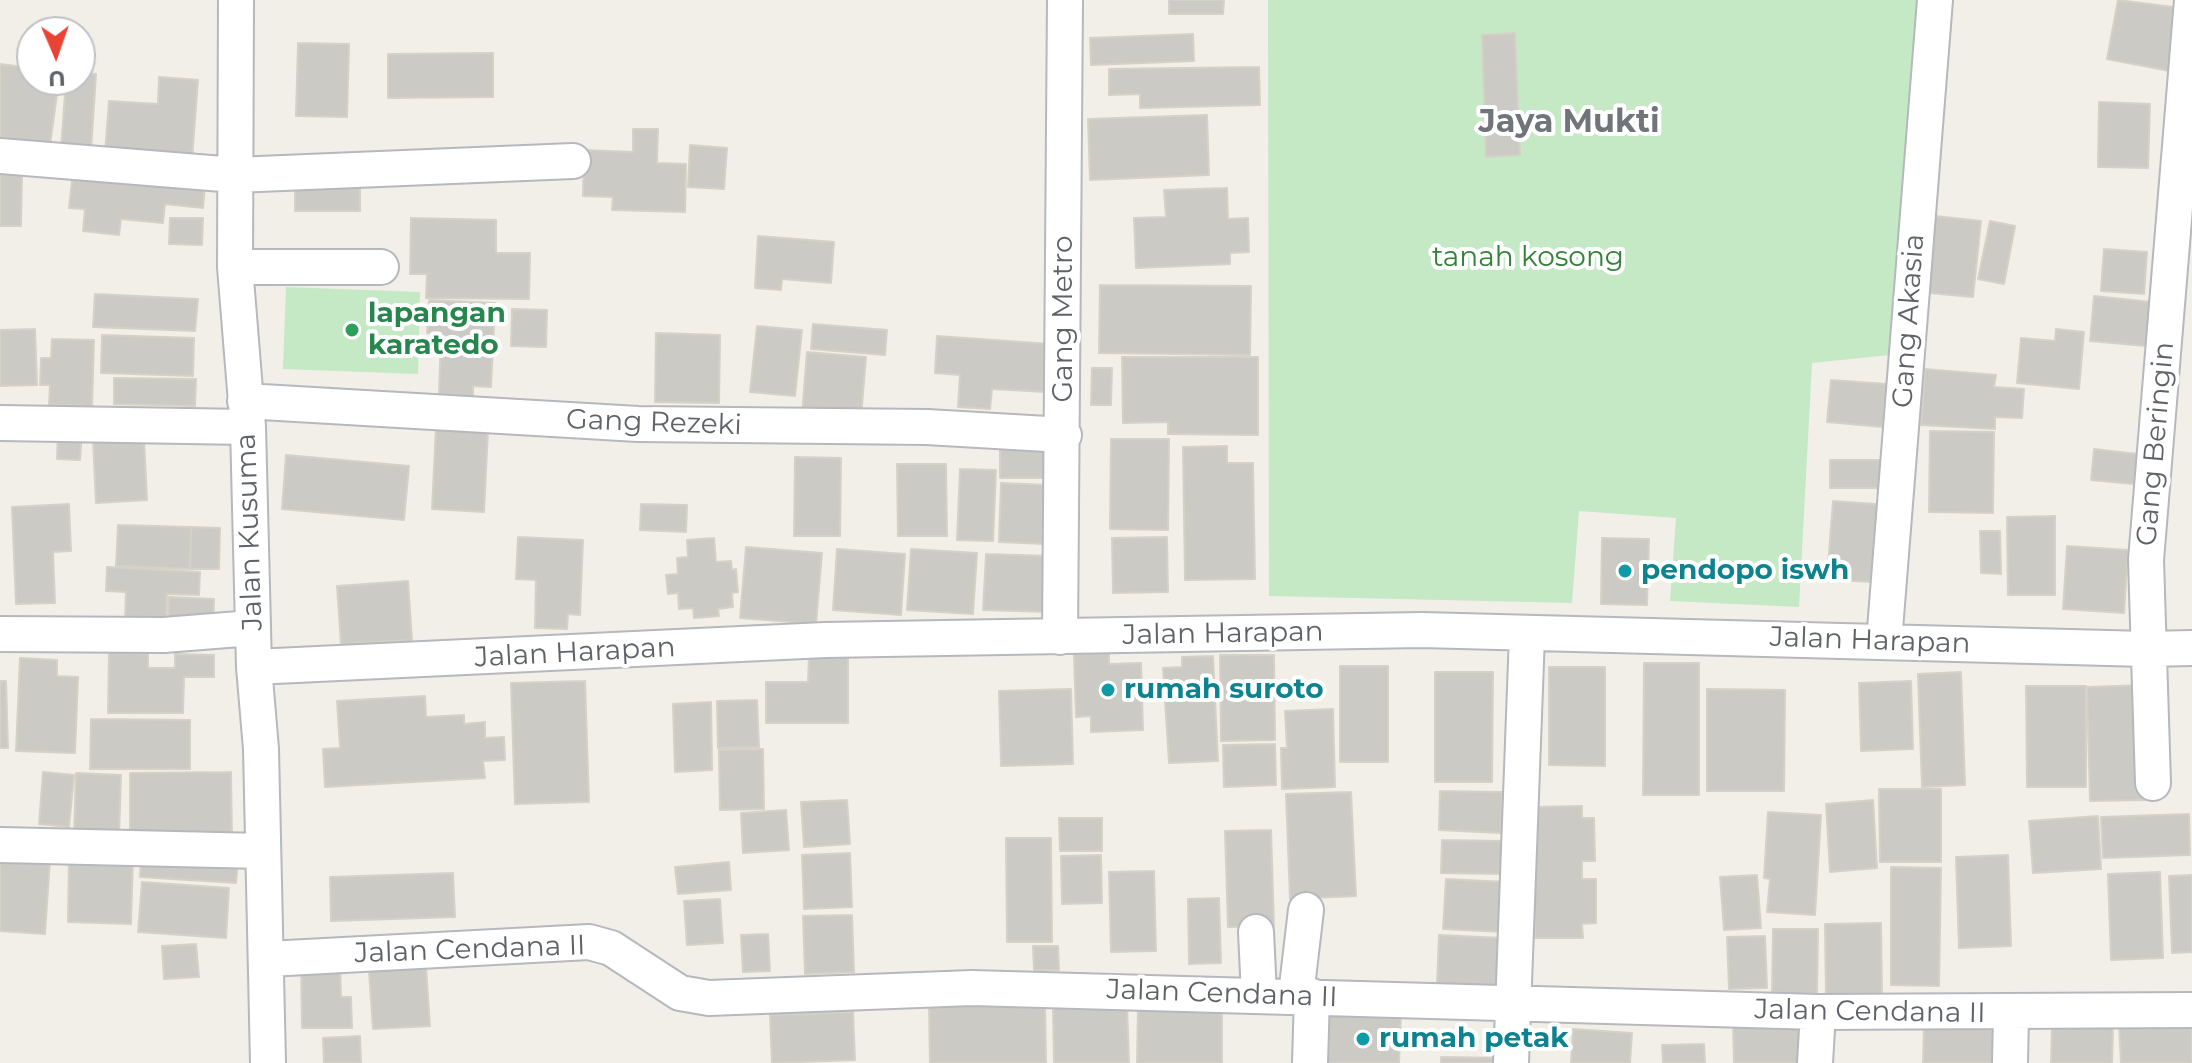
<!DOCTYPE html>
<style>
body{margin:0}
#map{position:relative;width:2192px;height:1063px;overflow:hidden;background:#f1efe8;font-family:Montserrat,sans-serif}
canvas{display:block}
.north{position:absolute;left:16px;top:16px;width:80px;height:80px;box-sizing:border-box;background:#fff;border:2px solid #bfc1c3;border-radius:50%;rotate:178deg;font-size:22px;font-weight:700;line-height:32px;text-align:center;color:#5f6368}
.north::after{content:'';display:block;margin:auto;width:28px;height:36px;background:#ea4335;clip-path:polygon(50% 0,100% 100%,50% 72%,0 100%)}
</style>
<div id="map">
<canvas width="2192" height="1063"></canvas>
<div class="north">U</div>
</div>
<script>
const context = document.querySelector('canvas').getContext('2d');
context.lineJoin = 'round';
function fillPath(path, color) {
  context.fillStyle = color;
  context.fill(path, 'evenodd');
}
function toPath(rows) {
  const path = new Path2D();
  for (const r of rows) {
    path.moveTo(r[0], r[1]);
    for (let i = 2; i < r.length; i += 2) path.lineTo(r[i], r[i + 1]);
  }
  return path;
}
function trace(path, color, width, dash) {
  context.strokeStyle = color;
  context.lineWidth = width;
  context.lineCap = dash ? 'butt' : 'round';
  context.setLineDash(dash || []);
  context.stroke(path);
}
function label(font, color, halo, rows, align = 'center') {
  context.font = font + ' Montserrat,sans-serif';
  context.lineWidth = 8;
  context.setLineDash([]);
  context.textBaseline = 'middle';
  context.strokeStyle = halo;
  context.fillStyle = color;
  for (const [text, x, y, turn = 0] of rows) {
    context.save();
    context.translate(x, y);
    context.rotate((+turn || 0) * Math.PI / 180);
    context.textAlign = isNaN(turn) ? turn : align;
    if (halo) context.strokeText(text, 0, 0);
    context.fillText(text, 0, 0);
    context.restore();
  }
}
const green = toPath([
 [1268,0,1931,0,1899,354,1812,363,1799,607,1670,601,1676,518,1579,511,1572,603,1269,596],
 [286,287,420,292,418,374,283,369]
]);
const building = toPath([
 [1169,0,1224,0,1223,14,1169,14,1169,0],
 [2118,0,2181,8,2170,71,2107,59,2118,0],
 [1515,33,1520,155,1486,157,1482,35,1515,33],
 [1193,34,1194,61,1091,65,1090,38,1193,34],
 [298,43,349,44,347,117,296,116,298,43],
 [493,53,493,97,388,98,388,54,493,53],
 [0,64,32,68,32,80,59,80,49,152,0,146,0,64],
 [1259,67,1260,105,1140,108,1140,94,1109,95,1109,69,1259,67],
 [80,73,96,74,91,151,61,149,66,80,80,80,80,73],
 [159,77,198,80,192,159,105,153,109,101,158,104,159,77],
 [2099,102,2150,104,2148,168,2098,167,2099,102],
 [1207,115,1209,175,1090,180,1088,119,1207,115],
 [633,129,658,129,657,163,686,164,685,212,612,210,613,197,583,196,584,150,633,152,633,129],
 [690,145,727,148,724,189,688,187,690,145],
 [0,170,22,171,21,226,0,226,0,170],
 [73,172,205,184,203,208,165,204,163,223,121,219,119,235,83,231,85,209,69,208,73,172],
 [295,181,360,181,360,211,295,211,295,181],
 [1227,188,1228,219,1248,218,1249,252,1230,253,1230,264,1136,268,1134,218,1166,217,1164,190,1227,188],
 [1926,215,1981,221,1973,297,1918,292,1926,215],
 [170,218,203,218,202,245,169,244,170,218],
 [411,218,496,220,496,253,530,253,529,299,426,298,427,274,410,274,411,218],
 [1990,221,2015,226,2004,284,1978,279,1990,221],
 [758,236,834,242,831,283,782,279,781,290,755,288,758,236],
 [2104,249,2147,252,2144,294,2101,291,2104,249],
 [1100,285,1251,286,1250,355,1099,353,1100,285],
 [95,294,198,299,195,331,93,327,95,294],
 [2094,296,2151,302,2146,346,2090,341,2094,296],
 [429,300,495,303,491,387,473,386,473,396,439,394,441,334,427,333,429,300],
 [512,309,547,310,546,347,511,346,512,309],
 [813,324,887,330,885,355,811,349,813,324],
 [757,326,802,330,795,396,750,392,757,326],
 [35,329,37,385,0,386,0,330,35,329],
 [2056,329,2084,332,2079,389,2017,383,2021,338,2055,341,2056,329],
 [656,333,720,335,719,403,655,402,656,333],
 [102,335,194,338,193,376,101,373,102,335],
 [937,336,1050,344,1046,392,992,389,990,409,958,407,960,375,935,373,937,336],
 [52,339,94,340,92,406,49,405,50,385,40,385,41,358,51,358,52,339],
 [807,352,866,357,861,418,802,414,807,352],
 [1122,357,1258,357,1258,435,1168,434,1168,422,1123,423,1122,357],
 [1092,368,1112,368,1111,405,1091,405,1092,368],
 [1925,369,1996,375,1994,387,2024,389,2022,418,1995,417,1995,429,1921,425,1925,369],
 [114,378,196,379,195,406,114,404,114,378],
 [1831,380,1886,384,1883,427,1827,422,1831,380],
 [436,427,488,430,484,512,432,509,436,427],
 [58,430,82,431,80,460,57,459,58,430],
 [1930,431,1994,432,1993,513,1929,512,1930,431],
 [144,438,147,500,96,503,93,440,144,438],
 [1111,439,1169,439,1168,530,1110,529,1111,439],
 [1000,444,1051,444,1051,478,1000,478,1000,444],
 [1227,446,1227,463,1253,463,1255,579,1185,580,1183,447,1227,446],
 [2094,449,2137,454,2134,484,2091,480,2094,449],
 [286,455,409,466,404,520,282,509,286,455],
 [795,457,841,458,840,536,794,536,795,457],
 [1830,460,1886,460,1887,488,1830,488,1830,460],
 [897,464,946,464,947,536,898,536,897,464],
 [960,469,996,470,993,541,957,540,960,469],
 [1001,483,1047,485,1045,544,999,542,1001,483],
 [1833,501,1890,505,1885,583,1827,579,1833,501],
 [69,504,71,551,53,552,55,603,16,604,12,507,69,504],
 [641,504,687,505,686,532,640,530,641,504],
 [2055,516,2055,595,2008,595,2007,517,2055,516],
 [118,525,191,527,190,569,116,566,118,525],
 [191,527,220,528,219,569,190,569,191,527],
 [1980,531,2000,531,2001,574,1981,573,1980,531],
 [518,537,583,540,580,615,568,614,567,629,535,628,536,580,516,579,518,537],
 [1167,537,1168,592,1113,593,1112,538,1167,537],
 [714,538,716,562,731,561,732,570,736,569,738,592,732,593,733,607,718,609,719,616,694,618,693,608,679,609,678,593,668,594,666,575,678,574,677,558,688,557,687,540,714,538],
 [1602,538,1649,539,1647,605,1601,604,1602,538],
 [2067,546,2128,550,2124,613,2063,609,2067,546],
 [746,547,822,553,816,624,740,618,746,547],
 [837,549,905,554,901,615,833,610,837,549],
 [911,549,977,553,973,614,907,610,911,549],
 [986,554,1050,556,1048,612,983,610,986,554],
 [107,567,200,572,199,595,167,594,166,621,125,619,126,592,106,591,107,567],
 [408,581,412,640,341,644,337,586,408,581],
 [169,597,214,599,213,626,168,624,169,597],
 [109,652,148,653,148,668,175,668,175,654,214,655,214,677,184,677,183,713,108,713,109,652],
 [1109,653,1109,664,1141,663,1143,730,1091,732,1091,716,1076,717,1074,654,1109,653],
 [1220,655,1274,655,1275,740,1221,741,1220,655],
 [809,656,848,656,848,723,766,723,766,682,808,682,809,656],
 [1213,656,1218,761,1169,763,1163,668,1182,667,1182,657,1213,656],
 [20,658,57,660,57,676,78,677,75,753,16,751,20,658],
 [1644,663,1699,663,1699,795,1643,795,1644,663],
 [1340,666,1388,666,1388,762,1340,762,1340,666],
 [1549,667,1605,667,1605,766,1549,765,1549,667],
 [1435,672,1493,672,1492,782,1435,782,1435,672],
 [1961,672,1965,785,1922,787,1918,674,1961,672],
 [0,681,6,681,8,748,0,748,0,681],
 [585,681,589,802,515,804,511,683,585,681],
 [1911,681,1913,749,1861,751,1859,683,1911,681],
 [2145,685,2148,800,2090,801,2087,687,2145,685],
 [2026,686,2086,686,2086,787,2027,787,2026,686],
 [1071,689,1073,764,1001,766,999,691,1071,689],
 [1707,689,1785,690,1784,791,1707,791,1707,689],
 [425,696,426,717,464,715,464,724,485,722,485,738,504,737,505,760,483,761,485,778,325,787,323,749,340,748,337,701,425,696],
 [757,700,759,747,718,748,717,701,757,700],
 [711,702,712,770,675,772,673,704,711,702],
 [1333,709,1335,787,1282,789,1281,748,1287,748,1285,711,1333,709],
 [91,719,190,720,190,769,90,769,91,719],
 [1275,744,1276,785,1224,787,1223,745,1275,744],
 [763,749,764,809,720,810,719,750,763,749],
 [43,772,74,775,69,827,39,824,43,772],
 [231,772,232,843,130,844,130,773,231,772],
 [76,773,121,775,119,836,74,835,76,773],
 [1879,789,1941,789,1941,862,1880,862,1879,789],
 [1440,791,1502,792,1501,833,1439,830,1440,791],
 [1351,792,1356,896,1290,899,1286,794,1351,792],
 [847,800,850,844,804,847,801,802,847,800],
 [1873,800,1877,868,1830,872,1826,804,1873,800],
 [1582,806,1582,818,1594,818,1595,861,1582,861,1582,879,1596,879,1596,923,1582,924,1583,938,1535,938,1533,807,1582,806],
 [786,810,789,850,743,853,741,813,786,810],
 [1768,812,1821,815,1815,915,1767,912,1770,879,1764,878,1768,812],
 [2189,814,2190,855,2103,858,2101,817,2189,814],
 [2098,816,2101,869,2033,873,2029,821,2098,816],
 [1059,818,1102,818,1102,851,1060,851,1059,818],
 [1271,830,1274,926,1228,927,1225,831,1271,830],
 [1006,838,1051,838,1052,942,1007,942,1006,838],
 [1442,840,1504,841,1503,874,1441,873,1442,840],
 [850,853,852,907,804,909,802,855,850,853],
 [69,855,133,857,131,924,68,922,69,855],
 [1101,855,1102,903,1062,904,1061,856,1101,855],
 [2008,855,2011,946,1959,948,1956,857,2008,855],
 [0,856,50,859,45,934,0,931,0,856],
 [141,856,238,862,236,883,140,877,141,856],
 [729,862,731,890,678,894,675,867,729,862],
 [1891,867,1941,868,1939,986,1891,985,1891,867],
 [1154,871,1156,951,1111,952,1109,872,1154,871],
 [2160,872,2163,958,2111,960,2108,874,2160,872],
 [453,873,455,917,331,921,330,877,453,873],
 [1757,875,1761,928,1724,930,1720,877,1757,875],
 [2192,875,2192,952,2172,953,2169,876,2192,875],
 [1446,879,1506,882,1503,932,1443,929,1446,879],
 [142,882,229,888,226,938,138,932,142,882],
 [1219,898,1221,963,1189,964,1188,899,1219,898],
 [720,899,723,943,687,945,684,901,720,899],
 [852,915,854,972,805,974,803,916,852,915],
 [1881,923,1882,996,1826,997,1825,924,1881,923],
 [1773,929,1818,929,1817,995,1772,994,1773,929],
 [768,934,770,971,743,972,741,935,768,934],
 [1439,935,1502,938,1500,988,1437,986,1439,935],
 [1765,936,1767,988,1729,989,1727,937,1765,936],
 [196,944,199,977,164,979,162,946,196,944],
 [1033,946,1058,946,1059,970,1034,970,1033,946],
 [301,962,340,962,341,997,351,997,352,1028,302,1028,301,962],
 [426,968,430,1026,373,1029,369,971,426,968],
 [1045,1002,1046,1063,930,1063,929,1004,1045,1002],
 [1127,1004,1129,1063,1054,1063,1053,1005,1127,1004],
 [1138,1007,1222,1008,1222,1063,1137,1063,1138,1007],
 [853,1012,855,1060,772,1063,770,1015,853,1012],
 [1326,1013,1401,1015,1399,1063,1325,1063,1326,1013],
 [1733,1020,1804,1021,1805,1063,1734,1063,1733,1020],
 [2192,1020,2192,1063,2121,1063,2119,1023,2192,1020],
 [2052,1025,2113,1027,2112,1063,2051,1063,2052,1025],
 [1924,1027,2000,1030,1998,1063,1923,1063,1924,1027],
 [1573,1029,1632,1033,1630,1063,1571,1063,1573,1029],
 [360,1036,361,1063,324,1063,323,1038,360,1036],
 [1704,1044,1705,1063,1663,1063,1662,1045,1704,1044],
 [1441,1057,1501,1058,1501,1063,1441,1063,1441,1057]
]);
const minor = toPath([
 [236,0,235,267,248,427,254,667,261,749,268,1063],
 [0,156,235,175,573,161],
 [235,267,381,267],
 [245,401,638,424,927,427,1064,435],
 [0,423,248,427],
 [0,634,164,635,252,628],
 [1060,637,1065,0],
 [1884,642,1935,0],
 [254,667,825,640,1422,630,2146,649,2192,648],
 [2153,783,2146,560,2192,0],
 [0,845,262,851],
 [1256,932,1259,995],
 [268,959,589,942,611,948,680,993,709,998,972,988,1818,1012,2192,1010],
 [1296,995,1306,910],
 [1310,1063,1312,996],
 [1511,1063,1527,635],
 [1815,1063,1818,1012],
 [2010,1063,2011,1014]
]);
const markers = [
 [352,330,8,"#2e9e5b"],
 [1625,571,8,"#0f9aa8"],
 [1108,690,8,"#0f9aa8"],
 [1363,1039,8,"#0f9aa8"]
];
const parkNames = [
 ["tanah kosong",1528,258]
];
const leisureNames = [
 ["lapangan",368,314],
 ["karatedo",368,346]
];
const streetNames = [
 ["Gang Metro",1064,319,-90],
 ["Gang Akasia",1909,321,-86],
 ["Gang Rezeki",654,423,2],
 ["Gang Beringin",2156,444,-85],
 ["Jalan Kusuma",250,532,-92],
 ["Jalan Harapan",1223,634,-1],
 ["Jalan Harapan",1870,641,2],
 ["Jalan Harapan",575,653,-3],
 ["Jalan Cendana II",470,950,-2],
 ["Jalan Cendana II",1222,994,2],
 ["Jalan Cendana II",1870,1012,1]
];
const cultureNames = [
 ["pendopo iswh",1641,571],
 ["rumah suroto",1124,690],
 ["rumah petak",1379,1039]
];
const quarterNames = [
 ["Jaya Mukti",1569,123]
];
fillPath(green, '#c5e8c5');
fillPath(building, '#cccac5');
trace(building, '#d6d1c6', 2);
trace(minor, '#b5b8bc', 38);
trace(minor, '#fff', 34);
for (const [x, y, r, color] of markers) {
  const dot = new Path2D();
  dot.arc(x, y, r, 0, 2 * Math.PI);
  context.fillStyle = color;
  context.fill(dot);
  trace(dot, '#fff', 3);
}
label('28px', '#348238', '#fff', parkNames);
label('bold 28px', '#27864d', '#fff', leisureNames, 'left');
label('28px', '#5f6368', '#fff', streetNames);
label('bold 28px', '#0d838f', '#fff', cultureNames, 'left');
label('bold 32px', '#70757a', '#fff', quarterNames);
</script>
